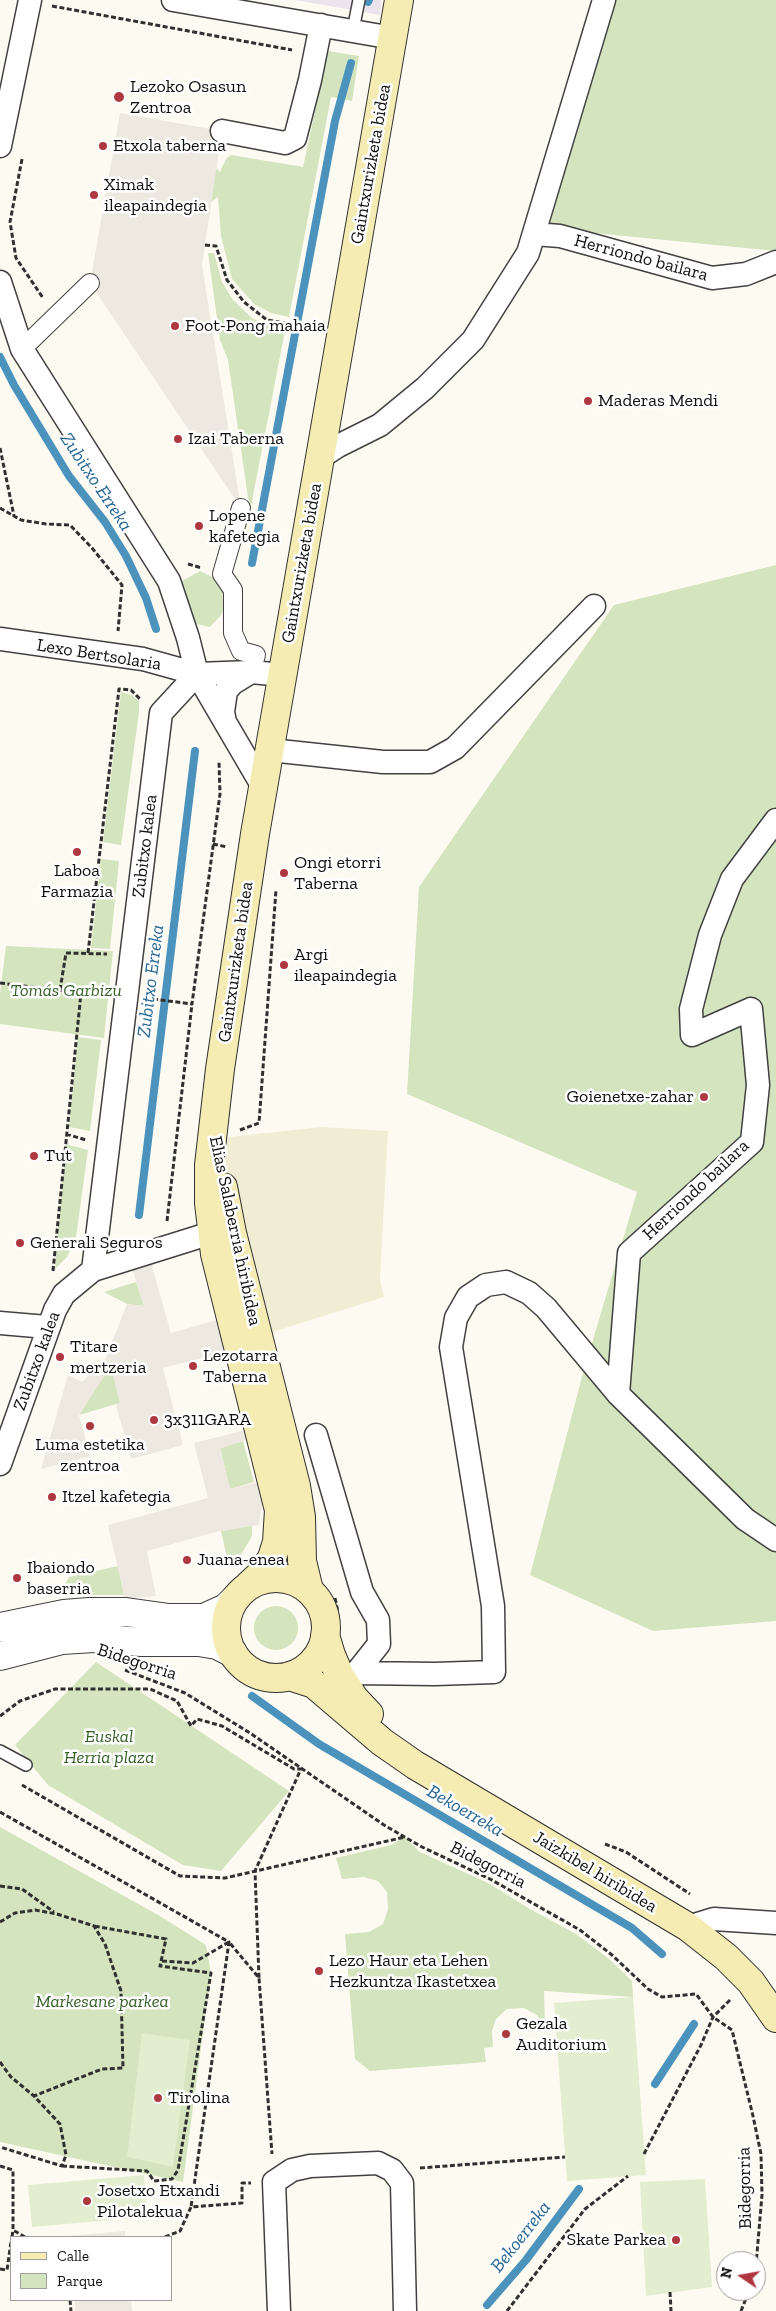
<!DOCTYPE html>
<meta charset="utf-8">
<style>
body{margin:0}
#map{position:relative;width:776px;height:2311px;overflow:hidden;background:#fdfbf1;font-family:"Zilla Slab",serif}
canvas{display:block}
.legend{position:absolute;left:10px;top:2236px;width:162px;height:65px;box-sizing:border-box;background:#fff;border:1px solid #9f9f9f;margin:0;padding:6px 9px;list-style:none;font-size:15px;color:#0e0e0e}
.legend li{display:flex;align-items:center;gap:10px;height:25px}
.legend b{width:25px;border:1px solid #9f9f9f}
.north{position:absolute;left:716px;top:2251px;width:50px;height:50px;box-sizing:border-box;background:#fff;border:1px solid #9f9f9f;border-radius:50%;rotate:282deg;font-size:14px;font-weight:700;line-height:20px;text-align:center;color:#0e0e0e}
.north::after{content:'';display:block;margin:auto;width:18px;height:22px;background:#ae3740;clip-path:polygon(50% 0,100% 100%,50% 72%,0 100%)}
</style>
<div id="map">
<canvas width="776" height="2311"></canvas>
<ul class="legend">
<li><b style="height:6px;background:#f5ecb4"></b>Calle</li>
<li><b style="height:14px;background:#d3e4be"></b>Parque</li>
</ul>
<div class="north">N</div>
</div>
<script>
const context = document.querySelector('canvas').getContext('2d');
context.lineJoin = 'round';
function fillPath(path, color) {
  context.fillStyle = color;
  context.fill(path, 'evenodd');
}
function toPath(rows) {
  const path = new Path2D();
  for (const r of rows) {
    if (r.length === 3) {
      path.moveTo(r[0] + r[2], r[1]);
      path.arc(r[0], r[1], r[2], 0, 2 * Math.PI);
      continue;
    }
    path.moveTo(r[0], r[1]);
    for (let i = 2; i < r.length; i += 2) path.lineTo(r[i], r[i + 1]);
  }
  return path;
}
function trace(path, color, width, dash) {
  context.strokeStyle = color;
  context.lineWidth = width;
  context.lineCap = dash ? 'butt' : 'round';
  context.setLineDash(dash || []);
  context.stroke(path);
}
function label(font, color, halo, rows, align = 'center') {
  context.font = font + ' "Zilla Slab",serif';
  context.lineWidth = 5;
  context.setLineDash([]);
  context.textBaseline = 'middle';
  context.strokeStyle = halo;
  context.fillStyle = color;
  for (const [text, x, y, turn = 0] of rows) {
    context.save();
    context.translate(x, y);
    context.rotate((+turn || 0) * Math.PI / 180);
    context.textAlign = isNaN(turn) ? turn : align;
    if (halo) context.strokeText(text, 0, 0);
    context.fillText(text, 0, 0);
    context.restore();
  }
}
const industrial = toPath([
 [295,0,381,0,380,15]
]);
const farmland = toPath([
 [322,1127,388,1131,380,1279,384,1297,266,1334,220,1138]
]);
const green = toPath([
 [602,0,776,0,776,251,534,227],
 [328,51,359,56,352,101,331,97,289,317,271,313,254,304,232,279,221,236,218,197,190,217,205,156,220,172,226,159,231,155,303,167],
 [208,253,214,253,222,282,233,300,252,318,274,329,285,331,250,511,228,360,220,340],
 [776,565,776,1621,653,1631,530,1575,583,1373,637,1192,407,1094,419,887,614,605],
 [200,571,218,580,224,587,226,603,221,615,210,627,191,623,180,582],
 [121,692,132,695,139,701,139,712,121,845,103,842],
 [101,859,119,861,110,949,91,948],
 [6,946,113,951,104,1038,0,1024,0,994],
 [78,1037,101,1040,90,1131,69,1127],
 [66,1144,88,1150,76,1237,67,1257,55,1269],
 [136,1282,144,1306,127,1304,104,1292],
 [111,1365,120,1403,79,1415],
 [243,1441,254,1482,230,1489,220,1448],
 [252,1525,252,1536,238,1560,229,1567,221,1531],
 [118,1566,124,1595,75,1595,67,1591,65,1584,69,1577],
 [276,1628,22],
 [96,1662,289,1791,221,1871,183,1865,48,1785,15,1745],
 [0,1827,160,1916,206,1945,211,1973,183,2182,0,2142],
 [405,1837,420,1852,488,1883,530,1909,576,1934,608,1958,632,1981,633,1997,544,1991,545,2029,537,2015,524,2008,507,2009,496,2019,492,2031,493,2047,484,2048,486,2062,370,2071,355,2059,345,1934,369,1932,383,1924,388,1909,387,1892,378,1881,364,1877,342,1879,336,1858,391,1845]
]);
const pitch = toPath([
 [633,1997,646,2175,567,2181,554,2003],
 [142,2033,190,2040,173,2167,127,2157],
 [144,2175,147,2217,32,2227,28,2185],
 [705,2179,712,2287,646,2296,640,2182]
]);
const plaza = toPath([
 [120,113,222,131,202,265,241,508,90,283],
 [149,1256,171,1333,217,1320,226,1352,163,1368,183,1445,131,1459,116,1405,120,1403,111,1365,79,1415,90,1456,41,1469,68,1375,82,1382,104,1362,127,1304,144,1306,129,1259],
 [245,1430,248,1439,220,1449,230,1489,258,1482,262,1505,259,1525,216,1532,147,1551,156,1596,125,1599,108,1525,208,1498,194,1443],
 [125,2231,125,2237,68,2236],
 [75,2300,131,2300,132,2311,75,2311]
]);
const stream = toPath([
 [368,2,369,0],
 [0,357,14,385,69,476,105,522,126,556,146,598,156,629],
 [252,563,335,121,351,63],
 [139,1215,195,751],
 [252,1696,319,1744,632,1928,662,1954],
 [655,2084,694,2024],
 [487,2305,526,2260,579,2189]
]);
const path = toPath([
 [52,6,292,50],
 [22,159,10,222,16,258,43,298],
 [205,245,216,246,227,280,244,302,267,320,314,328],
 [0,448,14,516],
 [0,508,21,520,46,524,70,525,92,548,122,585,118,631],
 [188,564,202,568],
 [213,844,227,847],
 [88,953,119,689,131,690,141,700],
 [0,983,81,993],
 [60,990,66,953,107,954],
 [153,999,192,1004,220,794,219,762],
 [240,1130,259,1123,276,890],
 [66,1134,86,1140],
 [167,1221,192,1004],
 [53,1271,81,993,103,994],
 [335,1598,338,1612],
 [125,1670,185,1693,250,1733,384,1825,422,1847,490,1879,580,1930,612,1955,648,1989,662,1997,696,1994,713,2017,732,2030,753,2116,761,2154,762,2195,756,2265],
 [0,1716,20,1701,55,1689,150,1689,177,1701,191,1726,197,1719,222,1726,294,1769,301,1769,255,1871,259,1978],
 [22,1785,180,1876,225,1878,405,1837],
 [0,1812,229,1942,191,2207],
 [605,1844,626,1852,690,1894],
 [0,1886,22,1889,54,1912],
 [0,1922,15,1913,35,1910,57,1914,94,1926,105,1944,121,1991,123,2068,102,2069,34,2096,60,2124,66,2155,62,2166,0,2147],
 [162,1961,193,1963,229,1942,259,1978,272,2154],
 [0,2062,11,2077,34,2096],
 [644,2154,701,2045,713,2017,730,2000],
 [0,2166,13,2170,13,2230,25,2237],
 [62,2166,147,2171,154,2181,172,2179,178,2170,211,1973,160,1966,166,1939,94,1926],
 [420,2168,565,2157],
 [12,2237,13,2230],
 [165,2237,180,2231,191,2207,242,2203,242,2183,251,2183],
 [0,2269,7,2270,11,2242],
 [670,2292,671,2311],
 [70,2300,71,2311],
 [507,2311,585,2209,628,2176],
 [741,2311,749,2291]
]);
const service = toPath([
 [353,30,359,0],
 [0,1751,26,1765]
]);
const pedestrian = toPath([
 [22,349,90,283],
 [241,508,222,574,233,590,233,633,241,651,256,655,251,672]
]);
const minor = toPath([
 [173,0,393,38],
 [222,131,285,143,295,138,310,80,321,25],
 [0,146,30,0],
 [534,234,560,236,712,278,746,274,776,262],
 [0,282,22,349,169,581,188,638,197,674,225,722],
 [321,457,338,446,380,425,425,388,473,340,528,253,604,0],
 [0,639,143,659,197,674,251,672,283,675],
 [251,672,233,683,226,691,223,712,225,722,263,787],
 [270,750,383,762,430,762,455,748,594,606],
 [93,1270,208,1234,216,1227,220,1218],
 [0,1323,47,1327],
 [618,1394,629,1253,752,1142,758,1085,751,1009,692,1035,691,1009,710,935,732,879,776,820],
 [316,1435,362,1592,378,1620,379,1644,356,1673],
 [0,1464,55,1310,64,1294,93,1270,161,713,197,674],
 [340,1676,356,1673,435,1674,494,1672,493,1606,451,1347,456,1318,468,1297,486,1285,506,1282,529,1293,546,1308,618,1394,745,1519,776,1540],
 [688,1927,714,1919,776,1923],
 [279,2311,274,2182,292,2170,310,2166,378,2163,392,2170,402,2183,405,2311]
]);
const tertiary = toPath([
 [0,1627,64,1614,89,1612,126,1612,169,1618,204,1618,226,1608,234,1600],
 [0,1656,62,1640,94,1638,141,1642,199,1642,217,1645,233,1653]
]);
const secondary = toPath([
 [223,1187,232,1233,296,1486,301,1517,302,1561,309,1590],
 [276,1628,50],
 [249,1585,262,1573,272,1558,277,1542,279,1510,215,1254,209,1203,209,1165,220,1069,255,834,399,0],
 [325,1635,331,1655,340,1676,354,1698,369,1714],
 [289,1676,314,1684,382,1742,415,1765,688,1927,726,1957,751,1982,776,2018]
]);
const markers = [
 [119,97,6,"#ae3740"],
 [103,146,5,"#ae3740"],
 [94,195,5,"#ae3740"],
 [175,326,5,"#ae3740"],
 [588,401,5,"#ae3740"],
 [178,439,5,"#ae3740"],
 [199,526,5,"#ae3740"],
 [77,852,5,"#ae3740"],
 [284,873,5,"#ae3740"],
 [284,965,5,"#ae3740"],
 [704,1097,5,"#ae3740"],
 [34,1156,5,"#ae3740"],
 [20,1243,5,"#ae3740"],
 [60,1357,5,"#ae3740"],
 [193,1366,5,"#ae3740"],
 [154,1420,5,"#ae3740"],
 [90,1426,5,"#ae3740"],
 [52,1497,5,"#ae3740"],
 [187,1560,5,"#ae3740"],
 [17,1578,5,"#ae3740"],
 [319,1971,5,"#ae3740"],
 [506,2034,5,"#ae3740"],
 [158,2098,5,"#ae3740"],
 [87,2201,5,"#ae3740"],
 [676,2240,5,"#ae3740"]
];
const poiNames = [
 ["Lezoko Osasun",130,87],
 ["Zentroa",130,108],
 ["Etxola taberna",113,146],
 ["Ximak",104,185],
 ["ileapaindegia",104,206],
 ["Foot-Pong mahaia",185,326],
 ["Maderas Mendi",598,401],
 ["Izai Taberna",188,439],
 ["Lopene",209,516],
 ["kafetegia",209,537],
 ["Ongi etorri",294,863],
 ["Taberna",294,884],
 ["Laboa",77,871,"center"],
 ["Farmazia",77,892,"center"],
 ["Argi",294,955],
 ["ileapaindegia",294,976],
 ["Goienetxe-zahar",694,1097,"right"],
 ["Tut",44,1156],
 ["Generali Seguros",30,1243],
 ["Titare",70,1347],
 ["mertzeria",70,1368],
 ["Lezotarra",203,1356],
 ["Taberna",203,1377],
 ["3x311GARA",164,1420],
 ["Luma estetika",90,1445,"center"],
 ["zentroa",90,1466,"center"],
 ["Itzel kafetegia",62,1497],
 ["Juana-enea",197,1560],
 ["Ibaiondo",27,1568],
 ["baserria",27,1589],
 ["Lezo Haur eta Lehen",329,1961],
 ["Hezkuntza Ikastetxea",329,1982],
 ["Gezala",516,2024],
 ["Auditorium",516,2045],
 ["Tirolina",168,2098],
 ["Josetxo Etxandi",97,2191],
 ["Pilotalekua",97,2212],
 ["Skate Parkea",666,2240,"right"]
];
const streetNames = [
 ["Gaintxurizketa bidea",371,164,-80],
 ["Herriondo bailara",641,258,15],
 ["Gaintxurizketa bidea",302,563,-80],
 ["Lexo Bertsolaria",99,655,9],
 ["Zubitxo kalea",145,846,-83],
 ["Gaintxurizketa bidea",236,962,-82],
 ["Herriondo bailara",696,1190,-43],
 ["Elias Salaberria hiribidea",235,1231,78],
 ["Zubitxo kalea",37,1361,-70],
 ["Bidegorria",137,1662,18],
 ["Bidegorria",488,1865,27],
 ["Jaizkibel hiribidea",595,1872,31],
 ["Bidegorria",745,2188,-91]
];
const parkNames = [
 ["Tomás Garbizu",66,991],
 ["Euskal",109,1737],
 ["Herria plaza",109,1758],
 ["Markesane parkea",102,2002]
];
const waterNames = [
 ["Zubitxo Erreka",96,482,56],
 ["Zubitxo Erreka",151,981,-83],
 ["Bekoerreka",465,1811,30],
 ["Bekoerreka",521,2237,-52]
];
fillPath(industrial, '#ebe4ec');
fillPath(farmland, '#f1edd4');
fillPath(green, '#d3e4be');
fillPath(pitch, '#e3edcf');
fillPath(plaza, '#ede9e0');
trace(stream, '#4b93bd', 8);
trace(service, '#414141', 14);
trace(pedestrian, '#414141', 20);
trace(minor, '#414141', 25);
trace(tertiary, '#414141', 30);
trace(secondary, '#303030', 30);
trace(path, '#303030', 3, [5, 2.5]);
trace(service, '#fff', 11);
trace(pedestrian, '#fff', 18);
trace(minor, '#fff', 22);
trace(tertiary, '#fff', 28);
trace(secondary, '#f5ecb4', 28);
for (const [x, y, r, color] of markers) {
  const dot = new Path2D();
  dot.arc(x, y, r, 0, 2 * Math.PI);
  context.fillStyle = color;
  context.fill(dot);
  trace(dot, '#fff', 2);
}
label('18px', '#0e0e0e', '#fff', poiNames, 'left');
label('18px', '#0e0e0e', '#fff', streetNames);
label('italic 18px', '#345f26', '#fff', parkNames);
label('italic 19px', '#266692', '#fff', waterNames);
</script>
